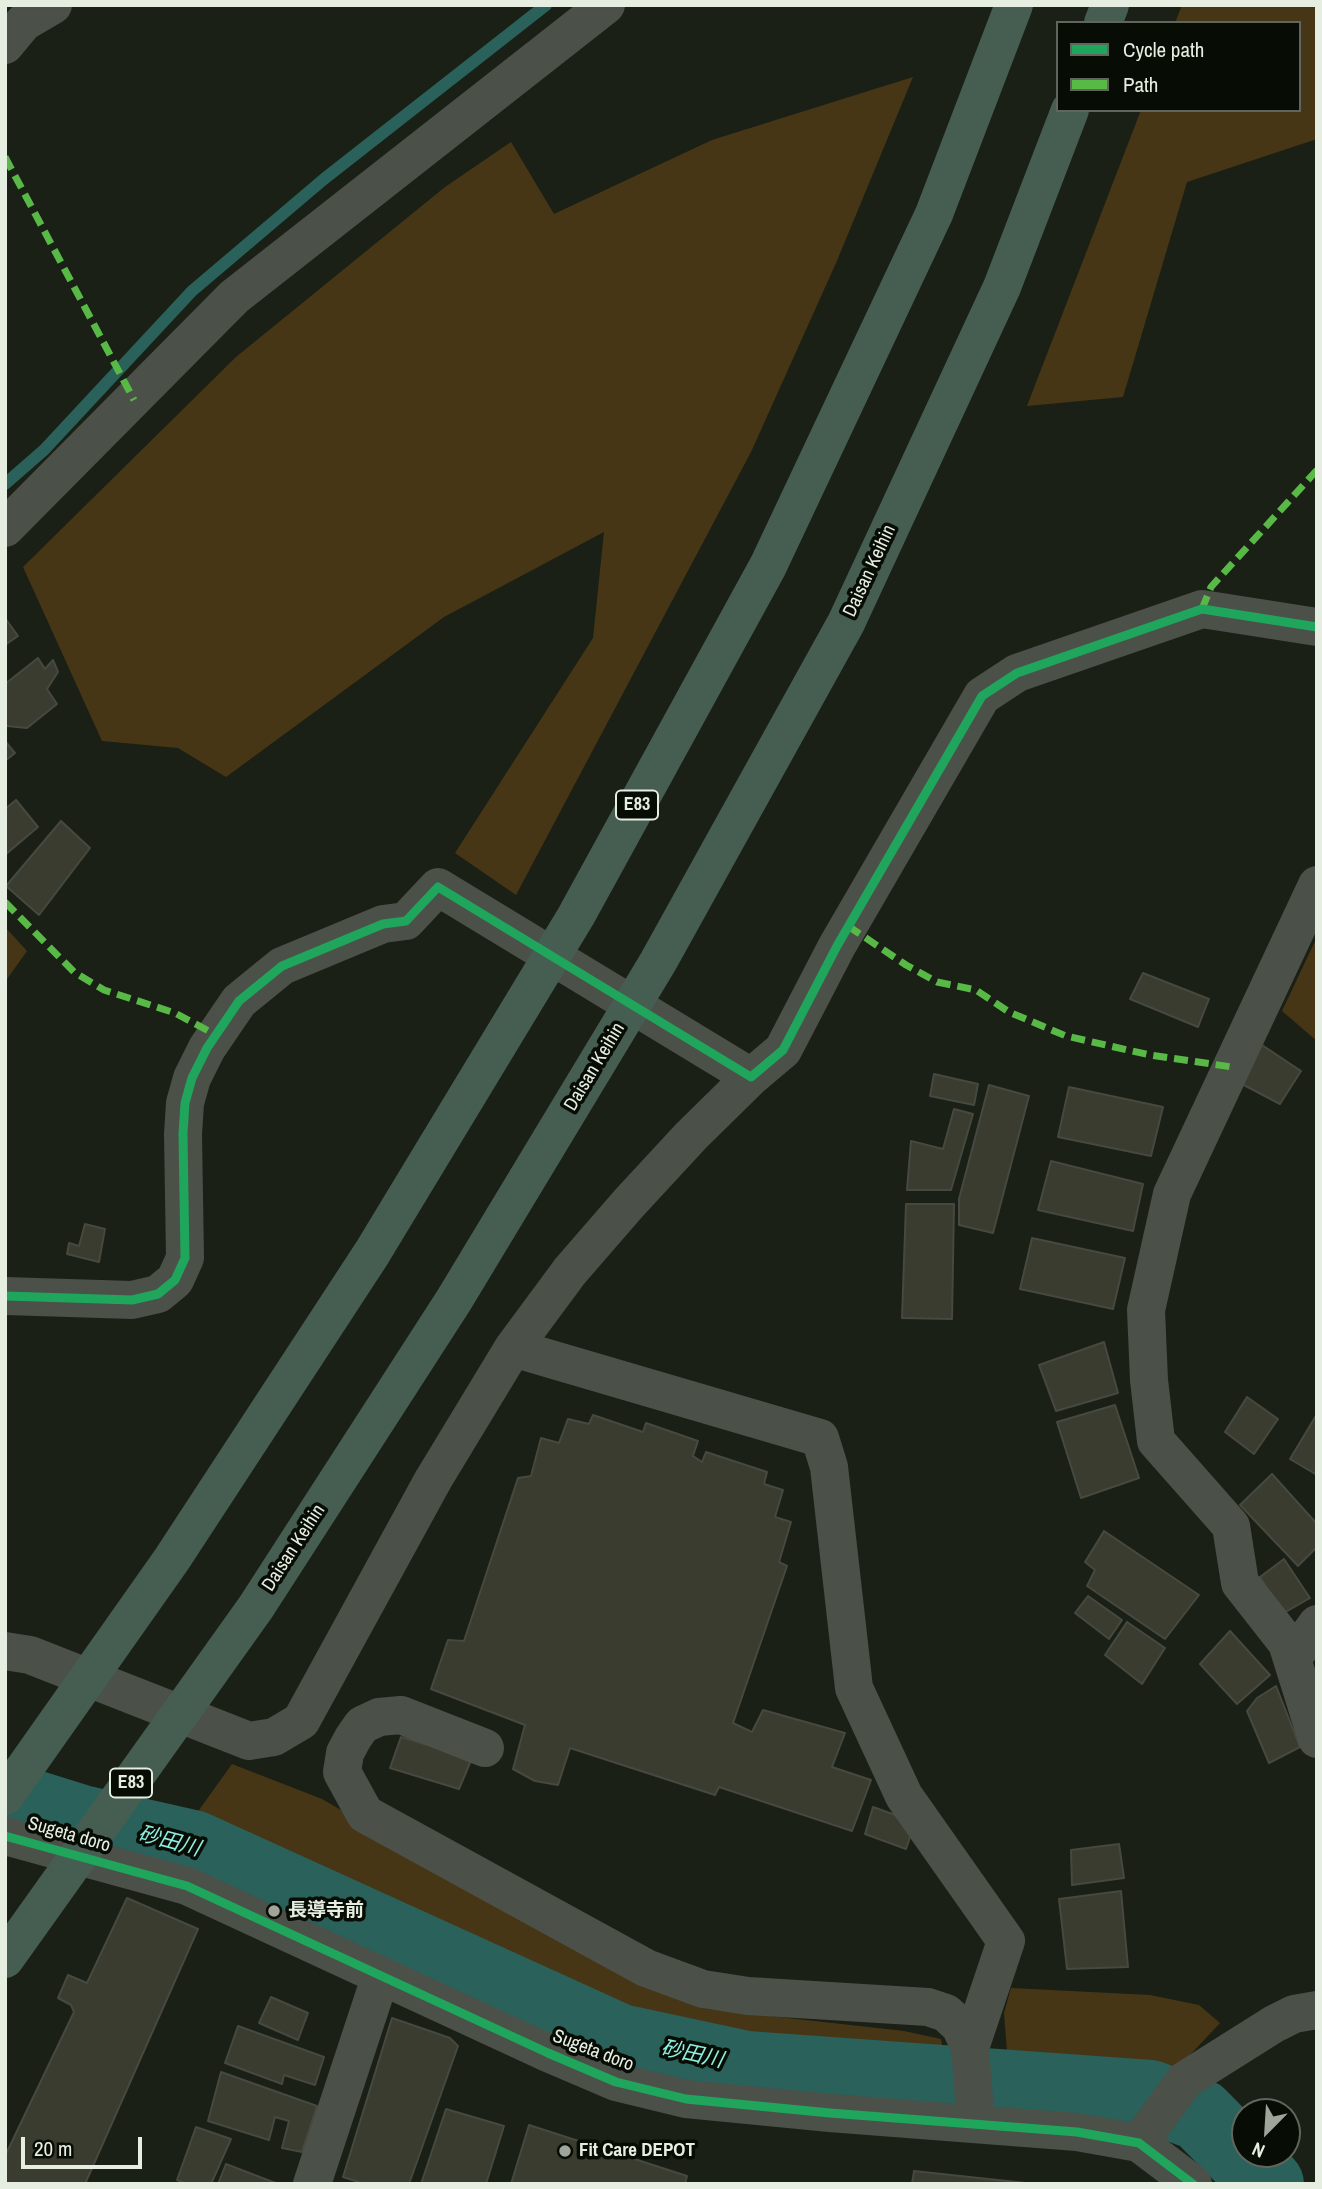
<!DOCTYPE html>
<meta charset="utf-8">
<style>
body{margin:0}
#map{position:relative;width:1322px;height:2189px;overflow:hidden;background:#1a2015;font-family:"Archivo Narrow",sans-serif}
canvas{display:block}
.frame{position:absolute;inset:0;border:7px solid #e6ede1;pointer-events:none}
.legend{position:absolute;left:1056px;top:21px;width:245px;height:91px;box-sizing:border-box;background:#070c05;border:2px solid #60665d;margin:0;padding:9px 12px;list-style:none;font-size:21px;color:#e6ede1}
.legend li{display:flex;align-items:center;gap:14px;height:35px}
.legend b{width:35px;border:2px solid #60665d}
.north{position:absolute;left:1231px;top:2098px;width:70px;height:70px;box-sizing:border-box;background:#070c05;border:2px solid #60665d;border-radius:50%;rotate:204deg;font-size:19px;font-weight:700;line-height:28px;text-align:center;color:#e6ede1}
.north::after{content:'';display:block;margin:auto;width:24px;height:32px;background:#9fa59a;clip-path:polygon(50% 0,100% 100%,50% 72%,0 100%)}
.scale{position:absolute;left:21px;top:2137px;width:121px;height:32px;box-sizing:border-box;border:4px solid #e6ede1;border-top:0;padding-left:9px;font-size:21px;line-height:24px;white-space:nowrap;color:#e6ede1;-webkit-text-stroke:5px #070c05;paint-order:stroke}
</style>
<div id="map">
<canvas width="1322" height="2189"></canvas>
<div class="frame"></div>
<ul class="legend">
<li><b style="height:9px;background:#20a55d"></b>Cycle path</li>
<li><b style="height:9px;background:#58b947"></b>Path</li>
</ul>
<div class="north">N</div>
<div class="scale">20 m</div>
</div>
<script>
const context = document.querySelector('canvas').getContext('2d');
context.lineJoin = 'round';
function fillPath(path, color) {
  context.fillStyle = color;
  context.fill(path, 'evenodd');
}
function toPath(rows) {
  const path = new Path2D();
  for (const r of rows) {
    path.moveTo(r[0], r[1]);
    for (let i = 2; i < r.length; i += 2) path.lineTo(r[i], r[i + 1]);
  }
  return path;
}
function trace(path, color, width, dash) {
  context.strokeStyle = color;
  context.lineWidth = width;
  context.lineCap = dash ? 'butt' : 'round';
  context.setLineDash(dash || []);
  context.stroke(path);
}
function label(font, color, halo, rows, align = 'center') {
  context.font = font + ' "Archivo Narrow","Noto Sans JP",sans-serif';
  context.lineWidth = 7;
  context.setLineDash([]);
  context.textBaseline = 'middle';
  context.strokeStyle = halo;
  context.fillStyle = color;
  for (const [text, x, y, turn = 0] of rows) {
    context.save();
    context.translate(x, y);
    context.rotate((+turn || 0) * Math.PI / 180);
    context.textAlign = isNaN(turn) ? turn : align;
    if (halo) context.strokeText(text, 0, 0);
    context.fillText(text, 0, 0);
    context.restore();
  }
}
const green = toPath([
 [1182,5,1317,5,1317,139,1187,182,1123,397,1027,406,1141,110,1299,110,1299,23,1175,23],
 [913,77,836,263,751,452,516,895,455,853,593,638,604,532,444,617,226,777,178,748,102,741,23,567,236,357,445,187,511,142,554,214,712,140],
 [5,927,27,951,5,982],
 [1317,937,1317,1041,1282,1011],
 [232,1764,322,1799,643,1985,707,2009,904,2031,941,2039,946,2066,745,2056,627,2035,390,1924,184,1831],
 [1011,1988,1150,1995,1199,2005,1220,2023,1161,2086,1009,2077,1004,2013]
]);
const stream = toPath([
 [5,484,44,450,192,291,324,179,546,5]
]);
const river = toPath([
 [5,1797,82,1821,193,1846,620,2040,746,2067,1150,2096,1200,2115,1268,2184]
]);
const building = toPath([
 [5,618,18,636,5,645,5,618],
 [38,658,45,669,53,660,58,672,47,689,57,704,27,728,7,726,5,723,5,684,38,658],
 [5,741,15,753,5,761,5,741],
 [16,800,38,827,5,855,5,809,16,800],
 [61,821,90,848,39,915,6,886,61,821],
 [1143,973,1209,999,1198,1027,1130,999,1143,973],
 [1259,1043,1301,1071,1280,1104,1238,1082,1259,1043],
 [934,1074,978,1084,974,1105,930,1096,934,1074],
 [989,1085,1029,1096,993,1233,959,1225,959,1199,989,1085],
 [1069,1087,1163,1107,1151,1156,1058,1137,1069,1087],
 [954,1109,973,1114,951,1190,907,1190,911,1141,943,1149,954,1109],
 [1051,1161,1143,1184,1133,1231,1038,1210,1051,1161],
 [906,1204,954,1204,952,1319,902,1318,906,1204],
 [85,1224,105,1229,99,1262,67,1254,69,1243,79,1246,85,1224],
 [1032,1238,1125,1258,1113,1309,1020,1289,1032,1238],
 [1104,1342,1118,1393,1056,1411,1039,1365,1104,1342],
 [1247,1397,1278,1419,1254,1454,1225,1432,1247,1397],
 [1115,1405,1139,1478,1081,1498,1057,1422,1115,1405],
 [1317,1414,1317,1475,1290,1459,1317,1414],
 [593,1415,643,1432,646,1423,698,1441,693,1456,702,1462,706,1452,767,1472,764,1484,783,1490,775,1517,791,1522,779,1562,787,1566,733,1723,752,1732,763,1710,845,1733,832,1767,871,1780,852,1831,719,1787,715,1795,570,1748,558,1785,535,1781,513,1769,525,1725,431,1689,448,1640,464,1641,518,1478,531,1476,541,1438,559,1443,568,1419,589,1424,593,1415],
 [1272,1474,1317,1524,1317,1547,1298,1566,1240,1505,1272,1474],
 [1104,1531,1199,1595,1165,1639,1087,1586,1095,1570,1085,1562,1104,1531],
 [1284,1559,1310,1598,1282,1614,1260,1577,1284,1559],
 [1088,1596,1122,1620,1109,1639,1075,1613,1088,1596],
 [1127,1622,1165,1648,1142,1684,1105,1655,1127,1622],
 [1230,1631,1270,1675,1237,1704,1200,1664,1230,1631],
 [1276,1686,1300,1747,1269,1763,1247,1711,1257,1698,1276,1686],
 [401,1737,472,1758,459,1789,390,1768,401,1737],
 [873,1807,915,1822,906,1849,865,1834,873,1807],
 [1119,1844,1124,1878,1072,1885,1071,1850,1119,1844],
 [1121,1891,1128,1967,1067,1969,1059,1899,1121,1891],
 [127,1898,198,1929,85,2184,5,2184,5,2156,74,2012,71,2005,58,1998,68,1975,87,1983,127,1898],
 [271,1997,308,2013,298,2040,259,2023,271,1997],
 [392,2018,450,2038,458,2046,409,2184,365,2184,343,2177,392,2018],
 [238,2026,324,2057,315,2085,284,2075,282,2084,225,2063,238,2026],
 [221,2072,317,2106,302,2152,282,2148,289,2121,275,2117,269,2140,208,2121,221,2072],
 [446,2109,504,2126,486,2184,421,2184,446,2109],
 [529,2125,687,2176,685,2184,511,2184,529,2125],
 [196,2127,231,2139,211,2184,187,2184,177,2180,196,2127],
 [226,2164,278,2184,218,2184,226,2164],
 [914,2171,1035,2184,912,2184,914,2171]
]);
const minor = toPath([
 [5,45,24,22,53,5],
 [5,528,234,297,606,5],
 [1317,885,1172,1194,1146,1310,1149,1380,1156,1441,1231,1526,1240,1583,1287,1643,1317,1739],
 [5,1296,132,1300,158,1294,175,1280,185,1258,183,1134,185,1103,192,1078,207,1048,239,1001,282,966,383,924,406,921,438,887,751,1077,783,1050,837,946,982,696,1017,673,1202,609,1317,627],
 [513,1348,820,1438,829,1467,854,1688,904,1796,1006,1941,970,2048],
 [5,1651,30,1655,249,1741,274,1737,301,1721,433,1480,513,1348,570,1271,629,1203,691,1136,751,1077],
 [1292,1659,1317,1624],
 [485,1748,401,1715,379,1717,362,1725,353,1738,345,1753,342,1772,365,1814,646,1968,703,1989,748,1996,928,2007,946,2013,960,2026,970,2048,976,2124],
 [5,1836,187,1886,548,2053,616,2082,686,2099,830,2113,1077,2132,1139,2143,1193,2184],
 [1139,2143,1185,2080,1274,2024,1294,2014,1317,2010],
 [312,2184,381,1975]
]);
const highway = toPath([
 [1103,23,1110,5],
 [5,1796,172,1559,372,1253,576,916,768,566,934,214,1014,5],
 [5,1959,256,1607,454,1300,658,962,846,623,1002,287,1070,110]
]);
const quiet = toPath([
 [5,157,134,400],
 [1202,609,1211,587,1317,470],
 [5,902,74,972,104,990,175,1013,216,1035],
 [848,926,906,965,937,982,976,990,1009,1012,1066,1036,1150,1055,1232,1067]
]);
const cycleway = toPath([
 [5,1296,132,1300,158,1294,175,1280,185,1258,183,1134,185,1103,192,1078,207,1048,239,1001,282,966,383,924,406,921,438,887,751,1077,783,1050,837,946,982,696,1017,673,1202,609,1317,627],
 [5,1836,187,1886,548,2053,616,2082,686,2099,830,2113,1077,2132,1139,2143,1193,2184]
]);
const markers = [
 [274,1911,7,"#9fa59a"],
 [565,2151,7,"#9fa59a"]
];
const shields = [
 [637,805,42],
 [131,1783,42]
];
const shieldNames = [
 ["E83",637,805],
 ["E83",131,1783]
];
const streetNames = [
 ["Daisan Keihin",870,571,-65],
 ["Daisan Keihin",595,1067,-59],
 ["Daisan Keihin",294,1548,-57],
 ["Sugeta doro",69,1835,16],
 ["Sugeta doro",593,2051,21]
];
const poiNames = [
 ["長導寺前",288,1911],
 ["Fit Care DEPOT",579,2151]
];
const waterNames = [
 ["砂田川",169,1842,15],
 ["砂田川",692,2055,12]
];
fillPath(green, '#473616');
trace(stream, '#2a615a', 12);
trace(river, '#2a615a', 72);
fillPath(building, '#393c2f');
trace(building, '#464940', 2);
trace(minor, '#4b5048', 38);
trace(highway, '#465e51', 38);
trace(quiet, '#58b947', 7, [14, 7]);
trace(cycleway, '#20a55d', 9);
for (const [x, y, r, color] of markers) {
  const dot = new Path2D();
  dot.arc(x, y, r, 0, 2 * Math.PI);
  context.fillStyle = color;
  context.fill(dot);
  trace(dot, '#070c05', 2.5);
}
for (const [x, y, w] of shields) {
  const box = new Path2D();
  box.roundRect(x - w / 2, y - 14.5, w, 29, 5);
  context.fillStyle = '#070c05';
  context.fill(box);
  trace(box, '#e6ede1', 2);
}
label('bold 18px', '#e6ede1', null, shieldNames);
label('19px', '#e6ede1', '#070c05', streetNames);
label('bold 19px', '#e6ede1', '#070c05', poiNames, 'left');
label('italic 21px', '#8eeee2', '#070c05', waterNames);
</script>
